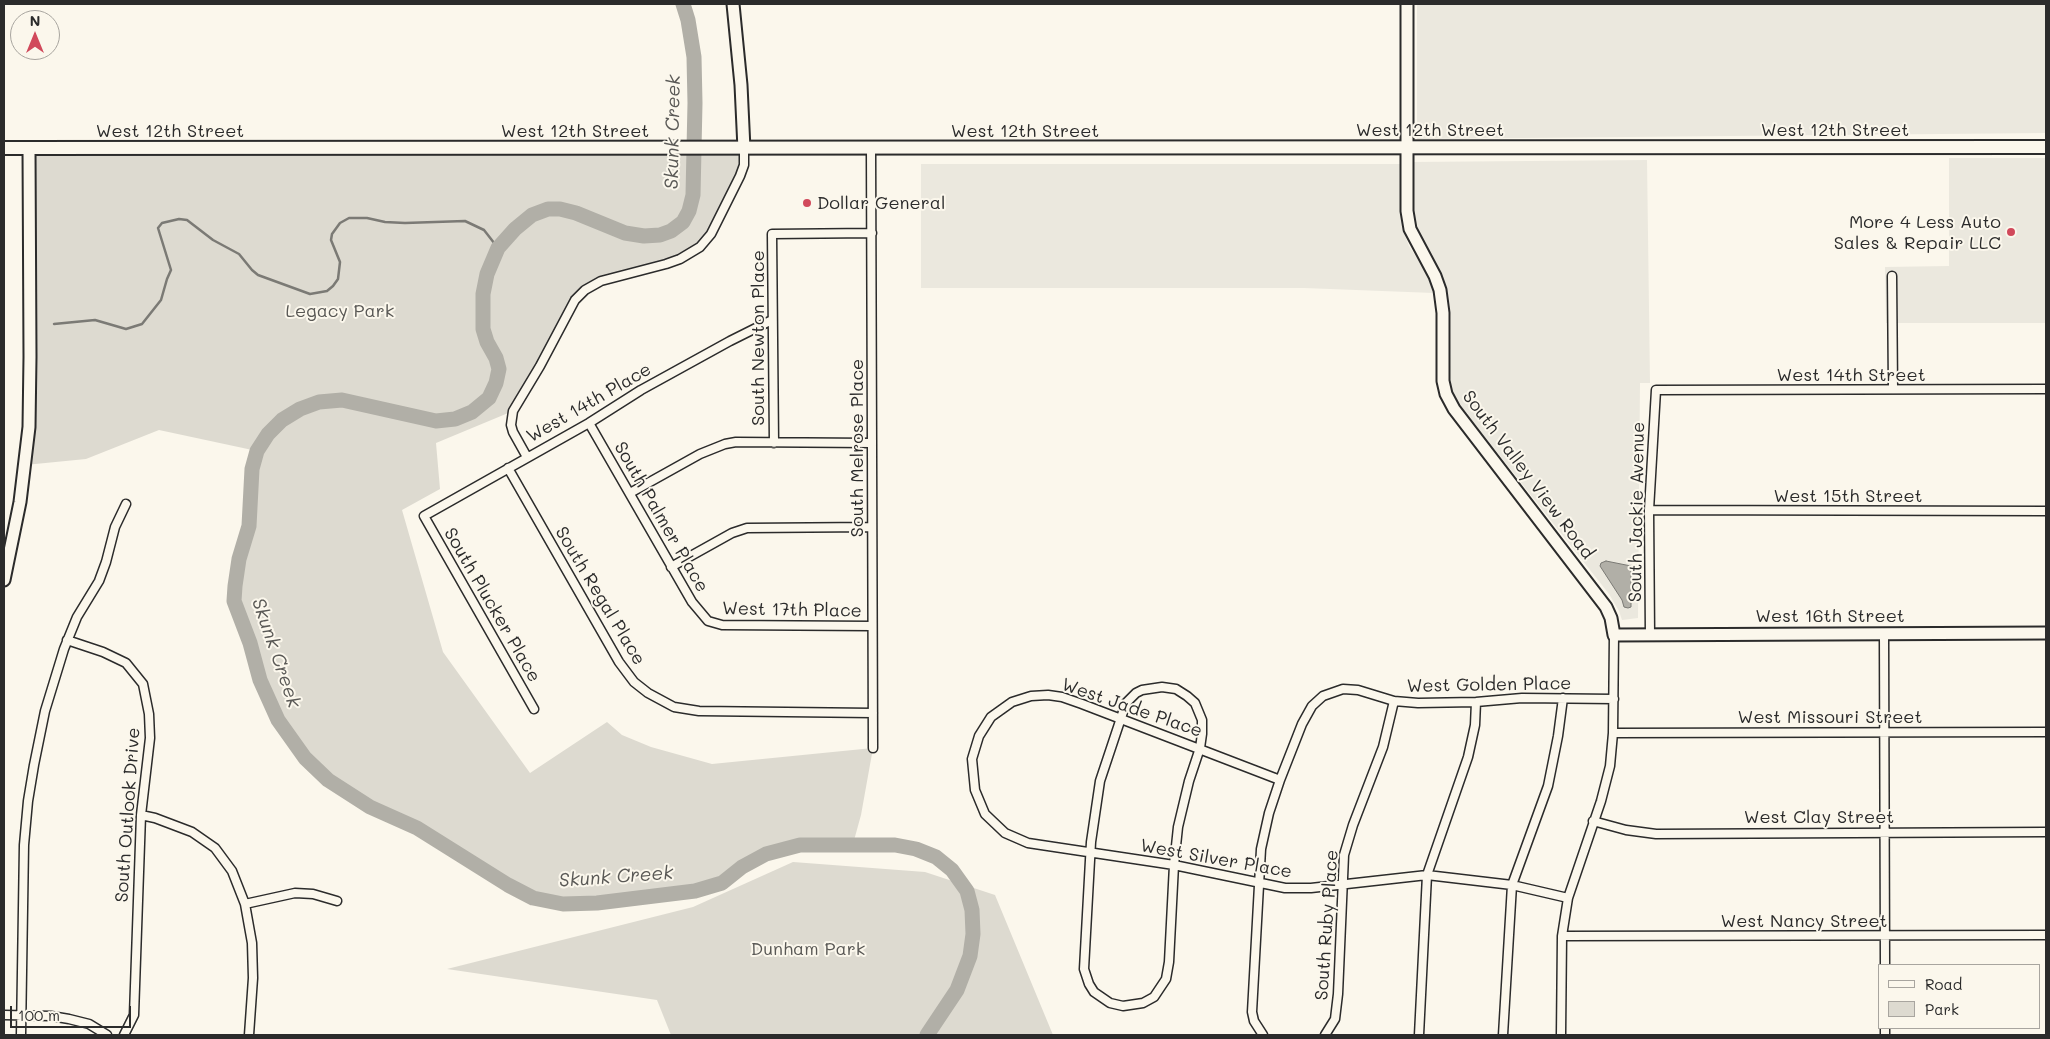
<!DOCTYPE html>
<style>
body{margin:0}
#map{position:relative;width:2050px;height:1039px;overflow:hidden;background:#fbf7ec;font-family:Mali,sans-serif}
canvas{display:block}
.frame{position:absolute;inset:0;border:5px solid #2b2b2b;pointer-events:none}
.legend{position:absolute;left:1878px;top:964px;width:162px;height:65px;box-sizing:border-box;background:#fbf7ec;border:1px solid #a8a59f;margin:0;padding:6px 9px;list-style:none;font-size:15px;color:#2b2b2b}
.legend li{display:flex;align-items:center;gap:10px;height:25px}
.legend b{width:25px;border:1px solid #a8a59f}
.north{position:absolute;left:10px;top:10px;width:50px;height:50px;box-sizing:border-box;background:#fbf7ec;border:1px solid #a8a59f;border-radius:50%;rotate:0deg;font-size:14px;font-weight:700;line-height:20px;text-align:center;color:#2b2b2b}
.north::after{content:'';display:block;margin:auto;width:18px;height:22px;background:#d1495b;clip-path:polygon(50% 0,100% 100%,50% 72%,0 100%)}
.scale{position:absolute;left:10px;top:1006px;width:121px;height:22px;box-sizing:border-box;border:2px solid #2b2b2b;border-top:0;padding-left:6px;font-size:15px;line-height:18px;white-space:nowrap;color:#2b2b2b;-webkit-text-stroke:4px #fbf7ec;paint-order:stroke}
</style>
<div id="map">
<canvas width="2050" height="1039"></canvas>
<div class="frame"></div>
<ul class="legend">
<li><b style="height:6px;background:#fbf7ec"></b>Road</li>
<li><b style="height:14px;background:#dddad0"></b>Park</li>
</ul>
<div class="north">N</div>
<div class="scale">100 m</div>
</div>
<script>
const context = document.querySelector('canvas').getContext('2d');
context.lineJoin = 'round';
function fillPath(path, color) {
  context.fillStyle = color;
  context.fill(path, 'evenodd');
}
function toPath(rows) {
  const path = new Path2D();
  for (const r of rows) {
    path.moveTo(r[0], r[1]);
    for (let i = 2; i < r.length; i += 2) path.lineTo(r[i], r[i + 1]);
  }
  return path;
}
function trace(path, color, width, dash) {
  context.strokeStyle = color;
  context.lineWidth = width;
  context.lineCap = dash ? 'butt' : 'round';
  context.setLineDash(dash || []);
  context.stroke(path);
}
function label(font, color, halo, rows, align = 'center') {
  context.font = font + ' Mali,sans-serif';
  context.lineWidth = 4;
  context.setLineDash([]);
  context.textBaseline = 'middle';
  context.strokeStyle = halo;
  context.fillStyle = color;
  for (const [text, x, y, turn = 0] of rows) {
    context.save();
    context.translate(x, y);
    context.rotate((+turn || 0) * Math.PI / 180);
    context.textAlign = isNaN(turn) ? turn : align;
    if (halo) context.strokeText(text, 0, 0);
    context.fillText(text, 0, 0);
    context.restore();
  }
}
const built = toPath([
 [1417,4,2046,4,2046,133,1417,139],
 [1949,158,2046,158,2046,323,1886,323,1885,267,1949,266],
 [1647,160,1650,383,1640,383,1638,618,1622,620,1619,611,1609,594,1454,398,1450,383,1451,316,1448,294,1411,220,1411,162],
 [921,164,1401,164,1402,227,1409,246,1426,272,1434,293,1304,288,921,288]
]);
const green = toPath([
 [29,148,744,149,740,176,711,234,695,251,591,286,568,312,513,411,436,443,440,489,402,510,443,652,530,773,607,722,622,735,651,747,712,764,873,748,861,815,853,844,800,845,766,854,742,867,722,883,695,891,597,903,563,904,533,898,508,885,417,828,370,807,328,780,305,758,278,720,260,680,250,643,234,601,239,559,249,526,257,451,159,430,86,459,25,465],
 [793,862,925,872,995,895,1053,1035,671,1035,657,1000,447,969,693,907]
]);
const water = toPath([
 [1606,561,1631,566,1631,607,1628,608,1624,607,1622,600,1600,566,1601,563,1606,561]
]);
const stream = toPath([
 [54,324,95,320,126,329,142,324,161,300,167,279,171,270,158,228,162,223,179,219,187,220,213,240,239,254,252,270,258,275,310,294,327,291,333,286,338,279,340,262,331,240,332,234,340,223,349,218,367,218,385,222,405,223,465,221,484,230,498,248]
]);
const river = toPath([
 [683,4,688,20,694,57,695,103,693,195,689,211,683,222,671,231,660,235,644,236,625,233,576,213,560,209,548,209,532,215,515,229,498,248,487,274,483,294,483,329,487,342,496,358,499,369,496,383,489,398,472,412,455,419,436,421,342,400,319,402,300,409,282,420,268,434,257,451,252,469,249,526,239,559,235,586,234,601,250,643,260,680,278,720,305,758,328,780,370,807,417,828,508,885,533,898,563,904,597,903,695,891,722,883,742,867,766,854,800,845,895,845,916,849,936,857,952,870,967,891,972,910,973,934,970,956,957,990,927,1035]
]);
const street = toPath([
 [871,148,873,748],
 [1892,276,1893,389],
 [589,423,692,602,708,621,722,625,872,626],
 [774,443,772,234,872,233],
 [527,457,513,432,511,425,513,411,540,366,575,300,585,290,601,281,666,264,680,259,700,247,711,234,740,176,744,165,744,149],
 [508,468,619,662,634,682,648,693,674,707,699,711,873,713],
 [630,493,700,454,725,444,736,442,872,443],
 [1649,510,2046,511],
 [671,567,732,533,747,528,872,527],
 [1884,633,1885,965],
 [1650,635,1649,510,1656,390,2046,389],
 [67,640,103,652,126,663,143,684,149,714,150,738,141,815,134,1015,124,1035],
 [1162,687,1176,689,1187,696,1195,703,1202,720,1202,734,1200,748,1189,781,1178,827,1174,865,1169,962,1166,979,1154,997,1143,1003,1123,1006,1110,1003,1094,992,1089,984,1084,969,1091,842,1100,781,1126,703,1136,693,1142,690,1162,687],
 [534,709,424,516,589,423,641,390,730,341,772,320],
 [1613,733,2046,732],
 [1280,780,1082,704,1062,697,1048,695,1031,696,1012,702,991,717,979,736,972,759,975,790,985,814,1005,833,1028,843,1174,865,1285,888,1311,888,1427,875,1512,885,1568,898],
 [141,815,155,818,192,832,215,848,232,871,245,904,252,943,253,978,249,1035],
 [1593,821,1626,830,1656,834,2046,832],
 [245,904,295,893,313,894,337,901],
 [1562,936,2046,935],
 [4,1015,51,1016,69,1019,89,1024,107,1035],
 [1885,1028,1885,1035],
 [21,1035,24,845,28,801,34,765,45,711,64,649,77,617,99,581,106,562,115,527,126,504],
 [1263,1035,1254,1021,1252,1012,1261,849,1269,813,1280,780,1302,724,1312,706,1323,696,1343,689,1358,690,1394,701,1418,703,1476,702,1522,698,1614,699],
 [1325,1035,1335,1019,1338,994,1344,855,1353,825,1383,747,1394,701],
 [1419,1035,1427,875,1468,757,1475,725,1476,702],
 [1503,1035,1512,885,1548,786,1558,736,1563,698],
 [1561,1035,1562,936,1568,898,1601,801,1610,766,1613,733,1614,635]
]);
const secondary = toPath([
 [733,4,741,85,744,149],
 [1407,4,1407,211,1410,229,1435,276,1440,290,1443,313,1443,381,1446,394,1454,409,1606,607,1611,618,1614,635,2046,633],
 [4,580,20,502,29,427,30,357,29,148]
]);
const primary = toPath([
 [4,148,2046,147]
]);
const markers = [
 [807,203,5,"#d1495b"],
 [2011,232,5,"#d1495b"]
];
const streetNames = [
 ["West 12th Street",1430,130],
 ["West 12th Street",1835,130],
 ["West 12th Street",170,131],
 ["West 12th Street",575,131],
 ["West 12th Street",1025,131],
 ["South Newton Place",758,338,-90],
 ["West 14th Street",1851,375],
 ["West 14th Place",589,403,-30],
 ["South Melrose Place",857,448,-90],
 ["South Valley View Road",1528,475,53],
 ["West 15th Street",1848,496],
 ["South Jackie Avenue",1637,512,-89],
 ["South Palmer Place",661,517,60],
 ["South Regal Place",600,596,59],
 ["South Plucker Place",492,605,60],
 ["West 17th Place",792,610,1],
 ["West 16th Street",1830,616],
 ["West Golden Place",1489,685,-1],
 ["West Jade Place",1132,708,19],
 ["West Missouri Street",1830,717],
 ["South Outlook Drive",128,815,-86],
 ["West Clay Street",1819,817],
 ["West Silver Place",1216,859,10],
 ["West Nancy Street",1804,921],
 ["South Ruby Place",1327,925,-86]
];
const poiNames = [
 ["Dollar General",817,203],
 ["More 4 Less Auto",2001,222,"right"],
 ["Sales & Repair LLC",2001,243,"right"]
];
const parkNames = [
 ["Legacy Park",340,311],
 ["Dunham Park",808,949]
];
const waterNames = [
 ["Skunk Creek",673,132,-89],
 ["Skunk Creek",276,653,71],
 ["Skunk Creek",616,877,-4]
];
fillPath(built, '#ebe8de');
fillPath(green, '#dddad0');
fillPath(water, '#b1afa7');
trace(water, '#7b7a75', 1);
trace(stream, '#7b7a75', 2.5);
trace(river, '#b1afa7', 15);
trace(street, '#2b2b2b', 11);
trace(secondary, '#2b2b2b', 15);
trace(primary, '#2b2b2b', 16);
trace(street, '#fbf7ec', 8);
trace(secondary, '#fbf7ec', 11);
trace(primary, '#fbf7ec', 12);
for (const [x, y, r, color] of markers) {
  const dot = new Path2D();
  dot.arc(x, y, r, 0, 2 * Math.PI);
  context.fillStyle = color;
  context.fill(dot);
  trace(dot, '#fbf7ec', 2);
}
label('18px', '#2b2b2b', '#fbf7ec', streetNames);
label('18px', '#2b2b2b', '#fbf7ec', poiNames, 'left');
label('18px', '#585754', '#fbf7ec', parkNames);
label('italic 19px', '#5a5956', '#fbf7ec', waterNames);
</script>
